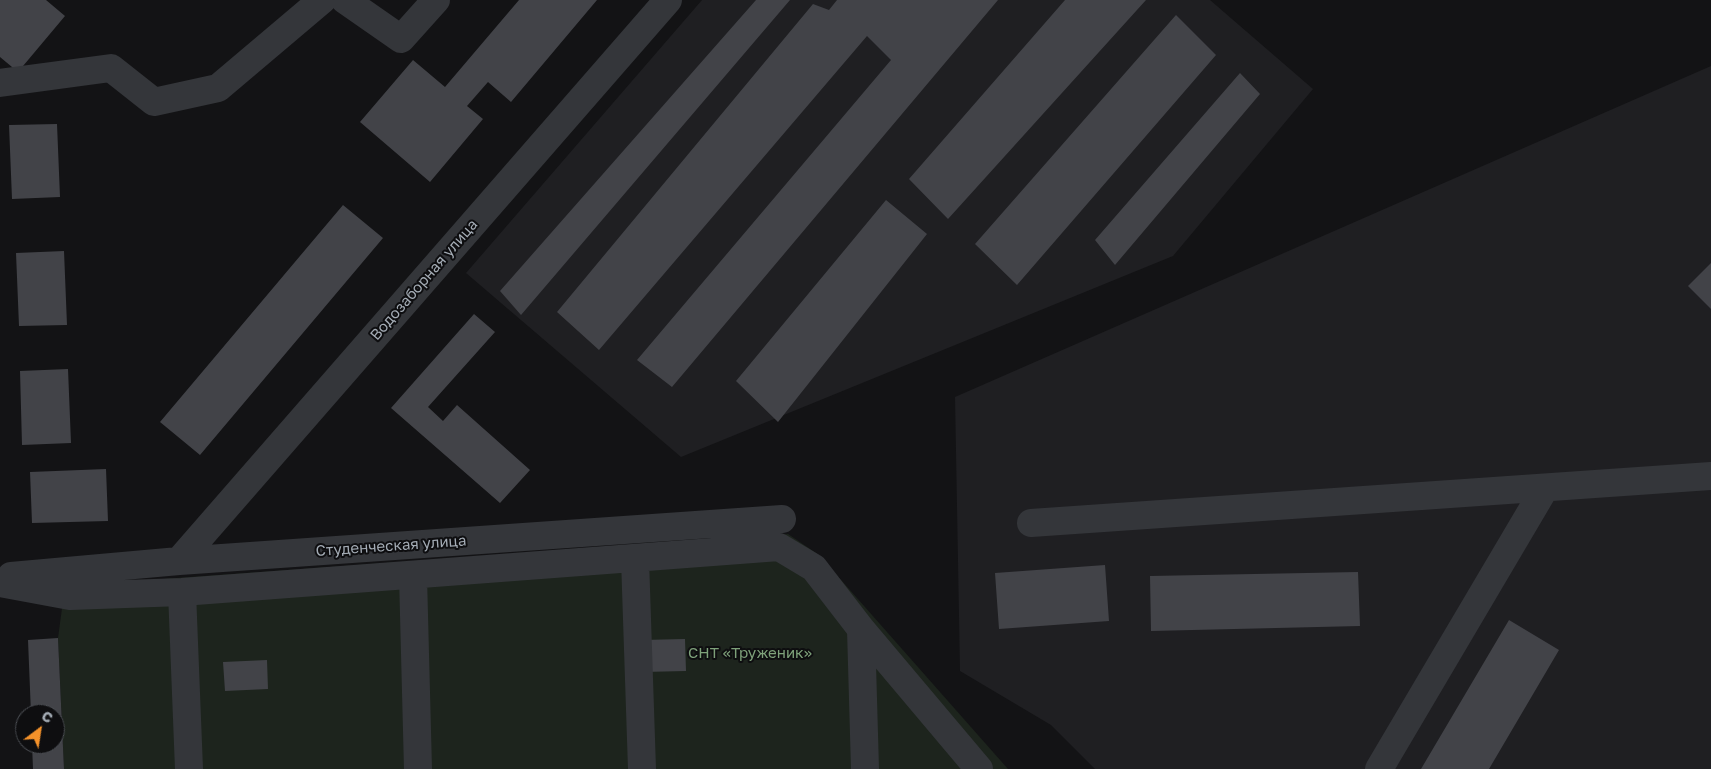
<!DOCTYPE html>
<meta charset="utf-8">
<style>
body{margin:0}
#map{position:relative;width:1711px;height:769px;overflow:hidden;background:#131315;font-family:"Golos Text",sans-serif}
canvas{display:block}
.north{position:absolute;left:15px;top:704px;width:50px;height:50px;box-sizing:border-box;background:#0e0e10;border:1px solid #4a4d52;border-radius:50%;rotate:31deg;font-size:14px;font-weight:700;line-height:20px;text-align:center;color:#a4acb5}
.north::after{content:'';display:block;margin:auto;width:18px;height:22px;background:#f5922a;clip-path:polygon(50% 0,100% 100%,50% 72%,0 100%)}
</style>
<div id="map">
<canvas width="1711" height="769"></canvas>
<div class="north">С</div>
</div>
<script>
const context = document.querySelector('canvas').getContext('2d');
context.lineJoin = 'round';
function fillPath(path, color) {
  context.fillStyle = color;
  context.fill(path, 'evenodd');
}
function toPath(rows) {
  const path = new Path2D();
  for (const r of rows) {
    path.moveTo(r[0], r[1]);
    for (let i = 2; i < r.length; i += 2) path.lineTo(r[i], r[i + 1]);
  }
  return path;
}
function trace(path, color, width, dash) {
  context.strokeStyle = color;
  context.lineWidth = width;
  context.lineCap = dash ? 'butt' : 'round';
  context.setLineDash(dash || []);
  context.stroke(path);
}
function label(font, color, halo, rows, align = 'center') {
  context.font = font + ' "Golos Text",sans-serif';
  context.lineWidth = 4;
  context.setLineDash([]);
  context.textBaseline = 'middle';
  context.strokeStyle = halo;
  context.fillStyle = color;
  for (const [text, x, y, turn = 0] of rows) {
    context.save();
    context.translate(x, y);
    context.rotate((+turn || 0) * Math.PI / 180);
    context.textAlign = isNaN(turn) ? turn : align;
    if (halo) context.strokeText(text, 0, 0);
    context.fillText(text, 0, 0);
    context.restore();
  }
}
const built = toPath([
 [702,0,1210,0,1313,89,1173,256,681,457,466,273],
 [1711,66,1711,769,1095,769,1051,725,960,671,955,397]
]);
const green = toPath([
 [788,534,819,555,1008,769,64,769,58,638,65,586]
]);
const building = toPath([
 [0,0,46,0,65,16,18,72,0,57],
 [519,0,597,0,511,102,488,82,467,106,483,119,430,182,360,122,413,60,445,87],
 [756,0,790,0,521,315,500,291],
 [837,0,998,0,672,387,637,360,891,60,867,36,599,350,557,312,813,4,829,10],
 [1065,0,1146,0,948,219,909,179],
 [1176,15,1216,55,1017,285,975,244],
 [1240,73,1260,94,1115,265,1095,240],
 [57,124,60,197,12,199,9,125],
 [886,200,927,234,778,422,736,381],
 [343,205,383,238,200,455,160,422],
 [64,251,67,325,19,326,16,253],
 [1711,263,1711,309,1688,286],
 [474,314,495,332,428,407,443,421,457,405,530,470,500,503,391,408],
 [68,369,71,443,22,445,20,371],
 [106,469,108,521,32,523,30,472],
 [1105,565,1109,621,999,629,995,573],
 [1358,572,1360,626,1151,631,1150,576],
 [1509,620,1559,650,1489,769,1421,769],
 [58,638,64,769,33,769,32,744,55,744,55,714,31,714,28,640],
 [685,639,686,671,643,672,642,640],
 [267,660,268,689,225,691,223,662]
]);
const minor = toPath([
 [345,0,401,39,436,0],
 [0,83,111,68,154,102,218,88,322,0],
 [1031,523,1711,476],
 [635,559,642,769],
 [179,561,668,0],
 [11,576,179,561,782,519],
 [413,576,418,769],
 [0,583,70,596,182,592,779,547,814,568,861,629,979,769],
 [182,592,189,769],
 [861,629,865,769],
 [1379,769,1545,488]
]);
const streetNames = [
 ["Водозаборная улица",424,280,-49],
 ["Студенческая улица",391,546,-4]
];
const parkNames = [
 ["СНТ «Труженик»",750,653]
];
fillPath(built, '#1f1f22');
fillPath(green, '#1d241d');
fillPath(building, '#424348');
trace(minor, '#34363a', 28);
label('15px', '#a4acb5', '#0e0e10', streetNames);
label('15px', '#7ea17a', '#0e0e10', parkNames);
</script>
